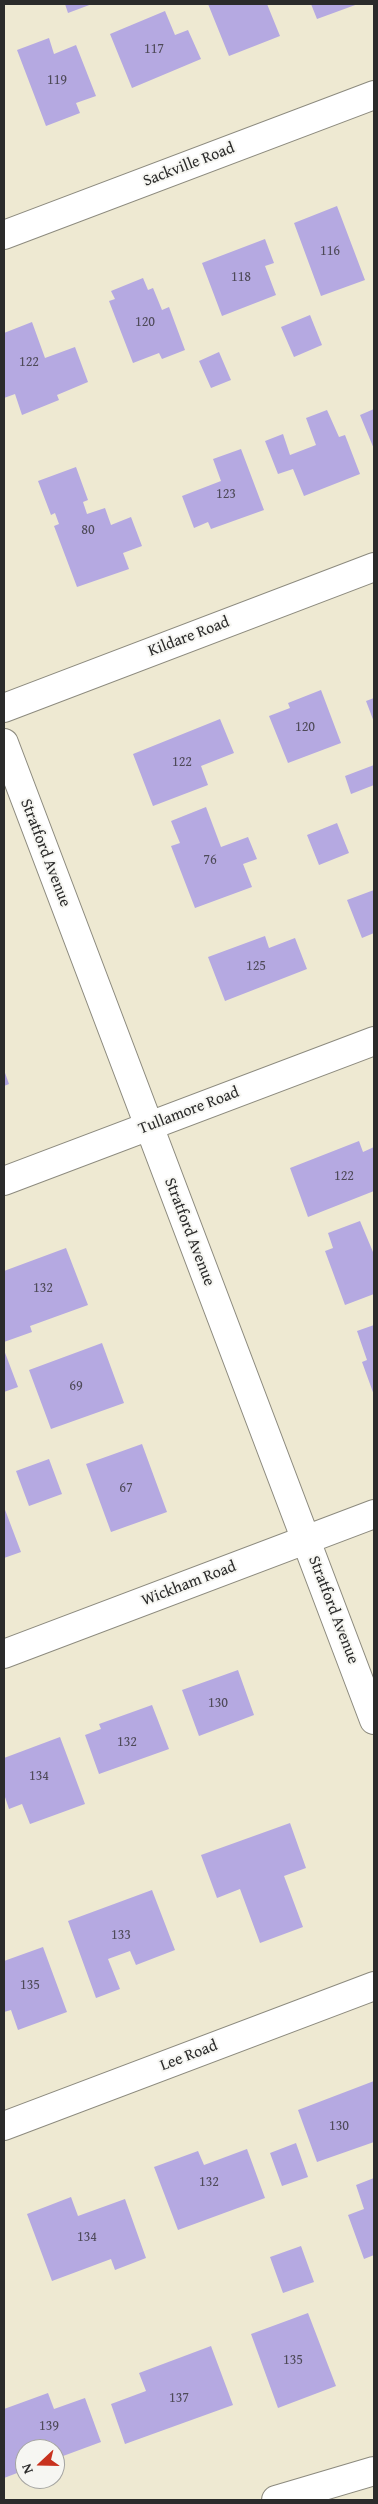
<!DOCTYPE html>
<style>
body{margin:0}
#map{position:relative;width:378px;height:2504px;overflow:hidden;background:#eee9d2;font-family:"Gentium Book Plus",serif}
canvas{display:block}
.frame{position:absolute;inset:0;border:5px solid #2b2b2b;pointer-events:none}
.north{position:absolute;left:15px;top:2439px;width:50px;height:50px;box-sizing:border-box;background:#f6f6f2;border:1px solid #a5a5a2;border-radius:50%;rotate:249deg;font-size:14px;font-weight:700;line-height:20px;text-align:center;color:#2b2b2b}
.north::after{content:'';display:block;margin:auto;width:18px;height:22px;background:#c8321e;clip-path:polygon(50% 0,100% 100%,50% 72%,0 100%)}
</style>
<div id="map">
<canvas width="378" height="2504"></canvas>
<div class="frame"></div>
<div class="north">N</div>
</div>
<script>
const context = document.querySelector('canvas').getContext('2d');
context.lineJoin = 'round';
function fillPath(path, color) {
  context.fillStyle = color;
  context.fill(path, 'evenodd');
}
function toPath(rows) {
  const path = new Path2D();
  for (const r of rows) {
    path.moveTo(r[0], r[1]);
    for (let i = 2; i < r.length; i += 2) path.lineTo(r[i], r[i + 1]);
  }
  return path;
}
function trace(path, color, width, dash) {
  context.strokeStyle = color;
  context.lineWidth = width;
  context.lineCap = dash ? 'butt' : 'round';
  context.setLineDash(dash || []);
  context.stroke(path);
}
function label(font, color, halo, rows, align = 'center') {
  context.font = font + ' "Gentium Book Plus",serif';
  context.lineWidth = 4;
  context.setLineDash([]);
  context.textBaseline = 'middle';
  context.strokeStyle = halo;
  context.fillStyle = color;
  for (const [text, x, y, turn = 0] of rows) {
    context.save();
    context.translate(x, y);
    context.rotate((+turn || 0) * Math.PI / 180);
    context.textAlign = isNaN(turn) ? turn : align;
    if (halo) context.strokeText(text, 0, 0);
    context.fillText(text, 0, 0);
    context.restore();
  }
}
const building = toPath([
 [65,4,92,4,68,13],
 [208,4,267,4,280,36,229,56],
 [311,4,358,4,317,19],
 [165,11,175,35,188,30,201,59,132,88,110,34],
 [49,38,54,54,76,45,96,96,76,103,80,113,46,126,17,50],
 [337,206,365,280,321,296,294,223],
 [265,239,274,263,265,266,276,295,222,316,202,263],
 [143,278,148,290,153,288,162,310,169,307,185,350,162,359,159,353,133,363,109,301,115,299,111,291],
 [310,315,322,345,294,357,281,327],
 [32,322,45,358,75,347,88,382,57,395,59,400,22,415,15,394,4,398,4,333],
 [219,352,231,380,211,388,199,361],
 [374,409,374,449,360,415],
 [327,410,339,437,345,435,360,474,304,496,293,469,278,474,265,441,283,434,290,455,316,445,306,418],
 [241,449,264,510,211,529,208,522,194,528,182,496,221,481,213,459],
 [76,467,88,500,83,502,87,514,105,508,111,525,131,517,142,546,123,553,129,569,77,587,54,526,59,524,55,513,51,515,38,481],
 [321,690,341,743,288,763,269,716,290,708,288,703],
 [374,698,374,722,366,701],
 [220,719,234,753,201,766,208,785,153,806,133,754],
 [374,765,374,785,351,794,345,776],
 [206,807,221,847,248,837,257,859,243,864,252,887,195,908,171,846,180,843,171,821],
 [337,823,349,853,319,865,307,835],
 [374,890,374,933,362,938,347,900],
 [265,936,269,948,295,938,307,969,225,1001,208,957],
 [4,1070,9,1084,4,1086],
 [359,1141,363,1152,374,1147,374,1191,308,1217,290,1168],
 [360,1221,373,1252,374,1252,374,1294,345,1305,325,1251,333,1248,328,1233],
 [66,1248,88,1305,30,1326,32,1332,4,1342,4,1271],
 [374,1325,374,1395,362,1362,367,1360,357,1331],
 [102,1343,124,1403,51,1429,29,1370],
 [4,1350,18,1387,4,1392],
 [142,1444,167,1512,111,1532,86,1464],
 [49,1459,62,1494,29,1506,16,1471],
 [4,1507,21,1552,4,1558],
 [238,1670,254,1715,199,1736,182,1690],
 [152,1705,169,1749,99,1774,85,1735,101,1729,99,1724],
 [60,1737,85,1804,30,1824,22,1804,9,1809,4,1794,4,1758],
 [290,1823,306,1868,284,1876,303,1927,260,1943,240,1889,217,1898,201,1855],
 [152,1890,175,1950,136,1965,130,1951,108,1959,120,1989,96,1998,68,1921],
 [43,1947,67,2012,18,2030,11,2010,4,2012,4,1961],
 [374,2081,374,2142,317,2162,298,2110],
 [296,2143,308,2177,282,2186,270,2153],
 [247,2149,265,2198,178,2230,154,2167,198,2151,204,2165],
 [374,2178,374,2255,364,2259,348,2215,364,2209,356,2185],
 [71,2197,78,2216,125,2199,146,2258,115,2270,111,2259,52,2281,27,2214],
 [301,2246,314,2282,283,2293,270,2257],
 [308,2313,336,2386,278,2408,251,2334],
 [211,2346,233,2405,125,2444,111,2404,146,2391,139,2373],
 [48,2393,54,2409,85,2398,101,2442,55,2459,55,2449,25,2449,25,2470,4,2478,4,2409]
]);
const minor = toPath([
 [4,235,374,95],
 [4,708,374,567],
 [4,743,374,1720],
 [4,1181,374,1041],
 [4,1654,374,1514],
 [4,2126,374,1986],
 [276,2500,374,2471]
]);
const numberNames = [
 ["117",154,49],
 ["119",57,80],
 ["116",330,251],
 ["118",241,277],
 ["120",145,322],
 ["122",29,362],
 ["123",226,494],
 ["80",88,530],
 ["120",305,727],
 ["122",182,762],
 ["76",210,860],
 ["125",256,966],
 ["122",344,1176],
 ["132",43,1288],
 ["69",76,1386],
 ["67",126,1488],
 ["130",218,1703],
 ["132",127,1742],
 ["134",39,1776],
 ["133",121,1935],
 ["135",30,1985],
 ["130",339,2126],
 ["132",209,2182],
 ["134",87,2237],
 ["135",293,2360],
 ["137",179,2398],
 ["139",49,2426]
];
const streetNames = [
 ["Sackville Road",189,165,-21],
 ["Kildare Road",189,637,-21],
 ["Stratford Avenue",45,853,69],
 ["Tullamore Road",189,1111,-21],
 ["Stratford Avenue",189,1232,69],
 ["Wickham Road",189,1584,-21],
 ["Stratford Avenue",333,1610,69],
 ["Lee Road",189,2056,-21]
];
fillPath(building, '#b5a9e1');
trace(minor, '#8c8a7e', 30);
trace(minor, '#fff', 28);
label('14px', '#4e4a58', null, numberNames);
label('16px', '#2b2b2b', '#f6f6f2', streetNames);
</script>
